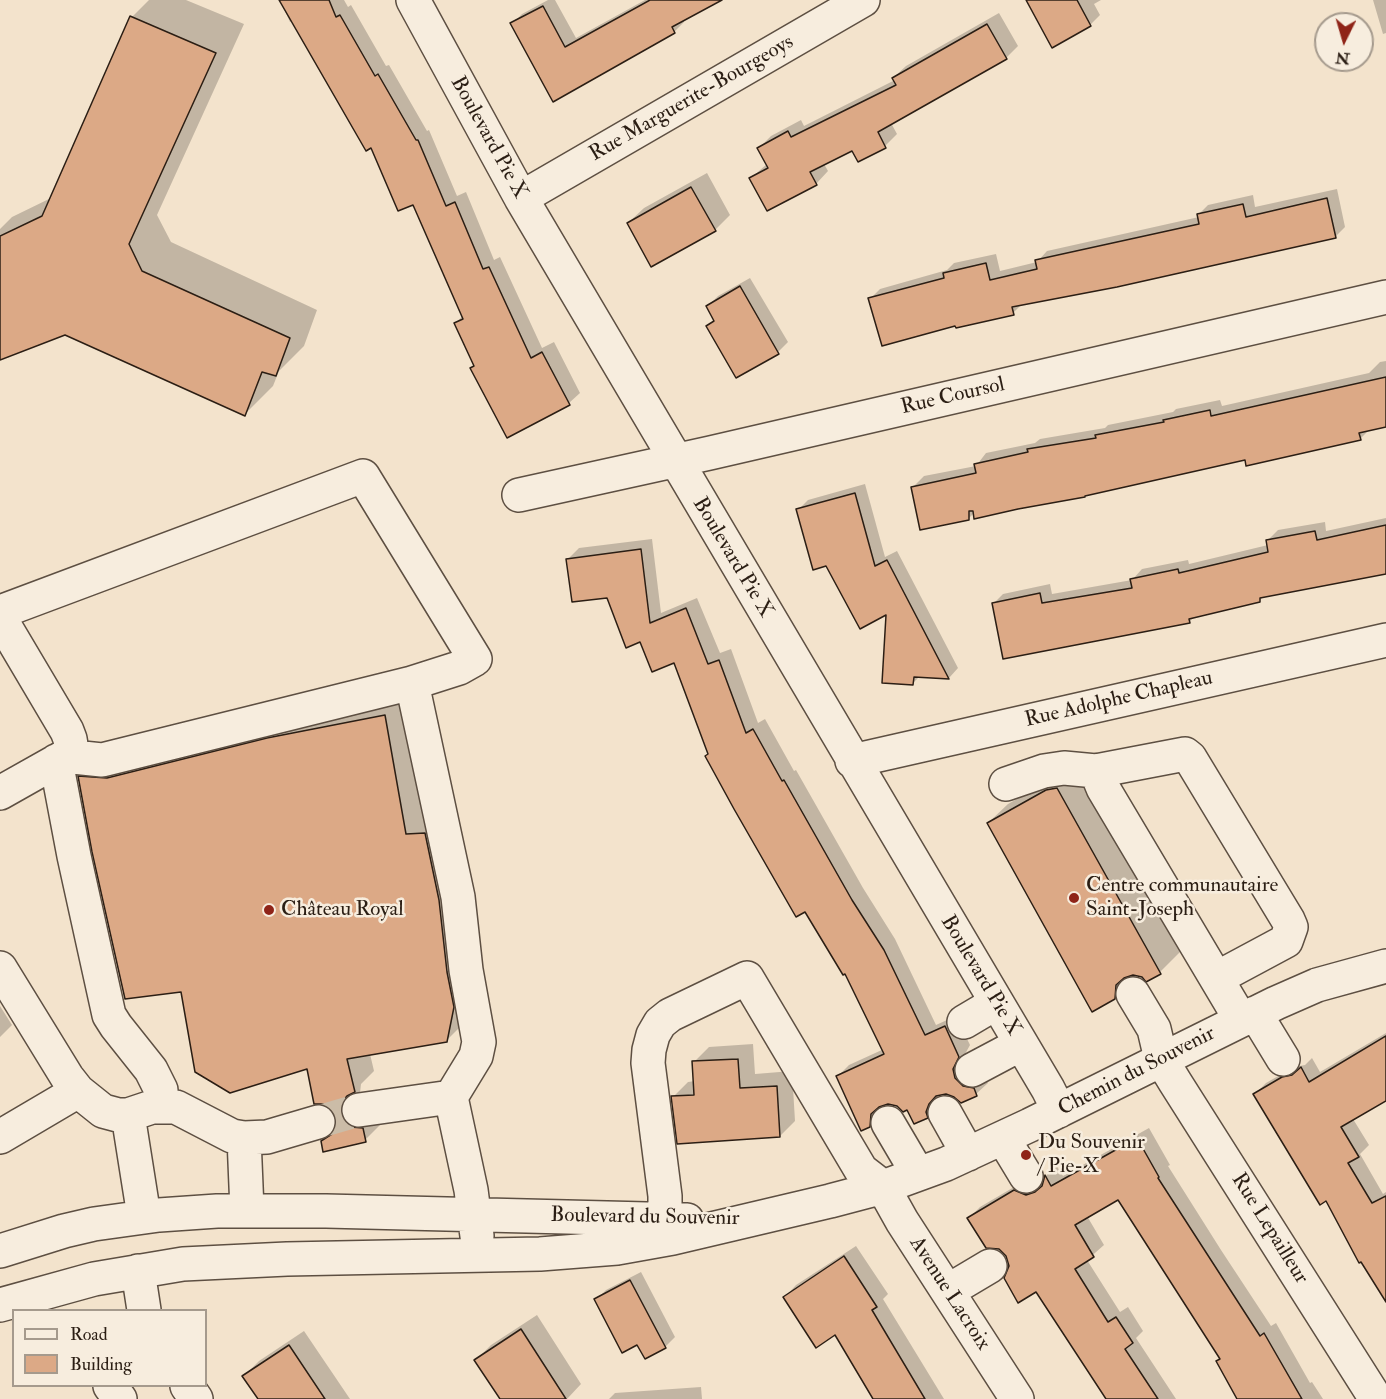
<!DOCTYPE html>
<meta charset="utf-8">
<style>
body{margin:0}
#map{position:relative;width:1386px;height:1399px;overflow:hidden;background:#f3e3cc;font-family:"IM FELL Double Pica",serif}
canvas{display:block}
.legend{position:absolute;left:12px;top:1309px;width:195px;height:78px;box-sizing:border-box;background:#f7edde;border:2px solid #a59a8d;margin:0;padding:8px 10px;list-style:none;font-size:18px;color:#2b1e14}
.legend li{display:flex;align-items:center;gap:12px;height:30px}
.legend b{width:30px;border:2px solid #a59a8d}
.north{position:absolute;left:1314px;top:12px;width:60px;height:60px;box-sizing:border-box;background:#f7edde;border:2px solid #a59a8d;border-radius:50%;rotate:185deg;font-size:16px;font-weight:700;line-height:24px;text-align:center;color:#2b1e14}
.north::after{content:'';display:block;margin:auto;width:21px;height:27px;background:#8f2418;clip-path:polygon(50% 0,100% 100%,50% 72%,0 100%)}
</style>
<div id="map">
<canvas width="1386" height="1399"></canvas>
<ul class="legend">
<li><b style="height:8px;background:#f7edde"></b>Road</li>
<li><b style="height:16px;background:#dca986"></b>Building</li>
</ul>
<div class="north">N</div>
</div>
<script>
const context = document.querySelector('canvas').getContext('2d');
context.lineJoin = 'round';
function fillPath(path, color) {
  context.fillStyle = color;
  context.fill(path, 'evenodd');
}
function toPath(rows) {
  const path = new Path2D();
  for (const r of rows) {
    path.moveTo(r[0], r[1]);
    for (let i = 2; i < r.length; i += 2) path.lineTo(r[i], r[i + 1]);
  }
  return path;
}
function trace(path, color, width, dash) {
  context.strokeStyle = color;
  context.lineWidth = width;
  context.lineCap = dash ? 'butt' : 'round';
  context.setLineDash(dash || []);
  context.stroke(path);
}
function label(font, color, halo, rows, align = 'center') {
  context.font = font + ' "IM FELL Double Pica",serif';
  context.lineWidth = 5;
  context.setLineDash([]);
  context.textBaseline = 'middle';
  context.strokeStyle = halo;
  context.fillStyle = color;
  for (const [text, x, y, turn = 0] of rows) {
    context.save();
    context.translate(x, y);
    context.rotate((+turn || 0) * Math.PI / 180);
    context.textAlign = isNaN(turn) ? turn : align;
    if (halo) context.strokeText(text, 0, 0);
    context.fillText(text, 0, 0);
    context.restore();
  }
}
const shadow = toPath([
 [149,0,186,0,244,24,157,215,171,242,317,310,304,346,279,371,273,386,245,414,65,334,0,358,0,229,12,217,51,198,132,17],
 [280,0,344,0,348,7,351,5,386,66,389,65,427,131,429,130,457,196,466,192,494,260,500,257,542,348,554,342,580,393,569,403,508,436,472,368,475,365,455,323,463,316,414,203,372,146,293,20,290,22],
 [548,0,555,0,576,38,645,0,719,0,683,20,684,22,674,32,553,100,512,24,522,14],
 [1028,0,1101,0,1094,4,1100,15,1090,25],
 [1373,0,1386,0,1386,33,1383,34],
 [999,13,1018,46,1006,58,891,123,897,134,885,146,853,149,824,164,828,171,816,184,751,178,767,164,759,148,771,136,801,120,804,126,895,80,893,78,906,66],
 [707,173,730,215,715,230,628,223,644,208],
 [1337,189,1345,227,1335,237,1023,303,1013,313,870,299,880,289,947,270,954,263,996,254,1000,271,1037,262,1047,251,1199,217,1198,215,1208,205,1253,195,1255,207],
 [750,278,788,342,778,352,708,326,715,319,708,306,718,296],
 [1386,361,1386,425,1371,428,1360,439,1246,458,975,512,968,519,913,487,924,476,976,466,986,453,1035,443,1040,439,1105,428,1108,425,1173,412,1176,409,1220,400,1222,406,1369,373,1380,362],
 [865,484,885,557,897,551,958,668,949,678,920,676,913,683,888,613,798,510,808,500],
 [1386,518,1386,572,1264,596,1260,600,1195,616,1189,622,993,604,1003,594,1050,584,1052,594,1132,580,1142,569,1188,560,1189,564,1268,545,1268,540,1278,530,1325,522,1326,531],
 [652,539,661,613,697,598,720,653,731,649,758,723,765,719,794,771,796,770,863,888,895,939,936,1025,956,1016,970,1045,964,1056,985,1077,988,1083,976,1094,955,1095,946,1093,939,1094,938,1105,927,1117,897,1105,888,1103,882,1104,881,1114,869,1125,838,1076,849,1065,884,1049,845,972,709,754,675,662,567,560,579,548],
 [951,1072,962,1084,958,1084],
 [405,696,467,1020,447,1040,370,1054,374,1071,361,1084,360,1093,364,1101,385,1120,365,1140,322,1141,338,1126,338,1117,308,1067,183,990,80,777,99,757],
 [1077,769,1180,952,1160,972,1147,980,1142,976,1135,974,1135,977,1115,998,988,823,1008,804,1067,771],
 [0,1006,12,1025,0,1037],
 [1386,1033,1386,1099,1353,1119,1369,1145,1360,1154,1383,1194,1386,1192,1386,1300,1327,1198,1255,1094,1266,1083,1294,1067,1305,1065,1312,1058,1320,1072],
 [753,1044,755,1074,792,1071,795,1121,780,1136,673,1097,688,1082,695,1081,694,1062,709,1047],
 [1149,1128,1170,1165,1168,1166,1221,1250,1271,1326,1276,1323,1310,1383,1312,1382,1323,1399,1239,1399,1218,1361,1221,1358,1119,1198,1087,1216,1104,1245,1087,1260,1120,1312,1128,1307,1143,1331,1136,1338,1176,1399,1106,1399,1037,1290,1010,1266,1007,1255,969,1218,980,1207,1026,1180,1038,1184,1044,1182,1046,1176,1056,1165,1063,1176],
 [856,1246,888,1294,883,1299,944,1399,875,1399,835,1333,785,1297,796,1285],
 [641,1272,675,1337,665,1347,638,1343,596,1300,606,1290],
 [537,1315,581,1384,567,1399,502,1399,476,1360,491,1345],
 [304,1331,350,1399,260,1399,244,1376,259,1361],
 [701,1387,702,1399,609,1399,615,1393]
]);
const building = toPath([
 [279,0,329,0,336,17,340,15,375,76,378,74,416,140,418,140,446,206,455,202,483,269,489,267,531,358,542,352,570,405,507,438,470,368,474,366,454,323,463,319,413,205,398,211,371,148,366,151,279,0],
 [650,0,722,0,672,27,675,33,553,102,510,23,543,6,565,47,650,0],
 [1026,0,1077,0,1091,26,1052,48,1026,0],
 [130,16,216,53,129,244,142,271,290,338,276,376,262,372,245,416,65,335,0,360,0,236,42,216,130,16],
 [987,24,1007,59,878,132,886,148,858,162,852,151,810,172,817,185,767,211,749,178,768,168,757,148,788,131,791,137,896,85,892,78,987,24],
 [691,187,716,231,651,267,627,223,691,187],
 [1327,198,1336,238,1117,287,1012,307,1014,315,956,328,955,326,882,346,868,298,944,278,943,273,986,263,990,280,1037,269,1035,260,1199,224,1197,214,1243,204,1246,217,1327,198],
 [740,286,779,354,736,378,706,326,714,321,706,306,740,286],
 [1386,377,1386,427,1359,433,1361,440,1246,466,1245,460,1085,496,1085,497,1018,509,974,519,973,511,969,511,969,520,920,530,911,487,976,473,974,464,1028,452,1027,449,1096,438,1095,435,1164,422,1163,420,1210,410,1211,416,1386,377],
 [855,493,875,566,887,560,949,679,914,677,913,685,882,683,886,615,860,629,826,566,813,570,796,509,855,493],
 [1386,525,1386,574,1260,598,1260,602,1189,619,1190,623,1003,659,992,603,1040,593,1042,603,1132,588,1130,579,1178,569,1179,573,1268,552,1266,540,1315,531,1317,540,1386,525],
 [641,549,650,623,686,608,708,664,719,660,746,733,753,729,782,781,784,780,852,900,884,950,925,1035,945,1026,959,1057,953,1069,955,1078,963,1086,974,1088,977,1096,961,1103,954,1097,946,1094,936,1096,929,1104,926,1112,928,1118,914,1124,907,1110,903,1112,897,1106,888,1104,879,1107,871,1114,870,1127,861,1131,836,1076,884,1054,845,974,843,975,805,912,796,917,734,809,705,756,708,754,674,663,652,672,640,642,626,648,607,598,572,602,566,559,641,549],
 [385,715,406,834,425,833,439,900,447,972,454,1007,447,1042,347,1059,355,1092,347,1096,342,1102,341,1113,344,1121,351,1127,363,1128,366,1142,323,1152,321,1141,332,1134,336,1127,336,1117,330,1108,323,1104,314,1104,307,1069,230,1093,195,1072,181,992,125,999,92,852,78,776,107,778,267,738,385,715],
 [1057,788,1161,974,1146,982,1142,977,1133,975,1124,978,1116,985,1115,999,1092,1012,987,823,1046,790,1057,788],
 [1386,1036,1386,1101,1341,1127,1359,1157,1348,1163,1372,1203,1386,1196,1386,1302,1361,1262,1359,1263,1326,1201,1320,1205,1253,1094,1282,1077,1292,1075,1301,1067,1309,1082,1386,1036],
 [738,1059,740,1088,777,1086,780,1137,677,1144,671,1096,694,1095,692,1061,738,1059],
 [1137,1138,1159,1177,1158,1178,1260,1336,1264,1333,1302,1399,1237,1399,1216,1361,1220,1359,1118,1200,1075,1225,1094,1257,1075,1269,1108,1322,1116,1317,1133,1343,1125,1349,1158,1399,1106,1399,1036,1292,1018,1303,1004,1278,1009,1266,1006,1256,999,1249,986,1248,967,1218,1014,1190,1026,1195,1035,1192,1042,1186,1045,1175,1051,1186,1137,1138],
 [844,1256,877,1307,872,1310,925,1399,873,1399,835,1335,816,1348,783,1297,844,1256],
 [630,1280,666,1348,645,1359,637,1345,622,1353,594,1299,630,1280],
 [521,1329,566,1399,500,1399,474,1360,521,1329],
 [289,1345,325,1399,258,1399,242,1376,289,1345]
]);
const minorTunnel = toPath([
 [318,1122,359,1110]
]);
const minor = toPath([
 [413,0,521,198,1048,1089,1059,1111],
 [521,198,863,0],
 [519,495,710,453,1386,297],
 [0,612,363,476,475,659,459,668,412,683],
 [0,618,67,731,70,739,73,757],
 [56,761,74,856,109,1015,116,1026,151,1070,161,1090,161,1106],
 [852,761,1386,640],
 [1006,784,1044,771,1064,768,1096,771],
 [0,793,62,758,73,757,102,760,412,683,458,897,466,970,479,1042,476,1056,451,1097,359,1110],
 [0,968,67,1077,78,1091,103,1111,118,1115,128,1115,152,1107,176,1107,232,1136,244,1138,267,1137,318,1122],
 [1217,978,1286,941,1291,927,1288,920,1190,758,1185,754,1096,771,1103,788,1241,1020],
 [1133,994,1154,1029,1161,1059,1175,1082,1376,1399],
 [1255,1013,1283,1059],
 [964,1022,996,1003],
 [972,1070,1021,1044],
 [451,1097,471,1190,477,1236],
 [945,1113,968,1154],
 [128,1115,144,1216],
 [888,1123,918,1174],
 [0,1137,78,1091],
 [244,1138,247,1210],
 [1003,1138,1026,1176],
 [665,1239,665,1196,648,1063,649,1050,653,1035,660,1023,670,1015,747,978,861,1170,883,1187,902,1221,1017,1399],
 [0,1251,64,1231,94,1224,159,1215,217,1211,326,1211,687,1220],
 [138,1271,144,1310],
 [948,1291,990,1266],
 [0,1305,94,1279,183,1264,287,1259,540,1254,617,1248,673,1238,830,1201,883,1187,946,1164,1030,1125,1276,1003,1317,985,1386,966],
 [110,1386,120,1399],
 [187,1386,196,1399]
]);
const markers = [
 [1074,898,6,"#8f2418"],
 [269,910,6,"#8f2418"],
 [1026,1155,6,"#8f2418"]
];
const streetNames = [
 ["Rue Marguerite-Bourgeoys",692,99,-30],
 ["Boulevard Pie X",488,138,61],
 ["Rue Coursol",953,397,-13],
 ["Boulevard Pie X",732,558,59],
 ["Rue Adolphe Chapleau",1119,700,-13],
 ["Boulevard Pie X",980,976,59],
 ["Chemin du Souvenir",1137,1072,-27],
 ["Boulevard du Souvenir",645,1218,1],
 ["Rue Lepailleur",1269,1229,58],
 ["Avenue Lacroix",949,1294,57]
];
const poiNames = [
 ["Centre communautaire",1086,886],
 ["Saint-Joseph",1086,910],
 ["Château Royal",281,910],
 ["Du Souvenir",1038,1143],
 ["/ Pie-X",1038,1167]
];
fillPath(shadow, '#0003');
fillPath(building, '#dca986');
trace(building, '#2b1e14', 1.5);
trace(minorTunnel, '#cbbca7', 33, [33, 16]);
trace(minor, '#5d4f42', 36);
trace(minor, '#f7edde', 33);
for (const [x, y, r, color] of markers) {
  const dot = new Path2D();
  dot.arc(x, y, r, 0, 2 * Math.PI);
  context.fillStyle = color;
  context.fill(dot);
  trace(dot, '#f7edde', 2);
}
label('21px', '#2b1e14', '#f7edde', streetNames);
label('21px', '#2b1e14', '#f7edde', poiNames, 'left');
</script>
